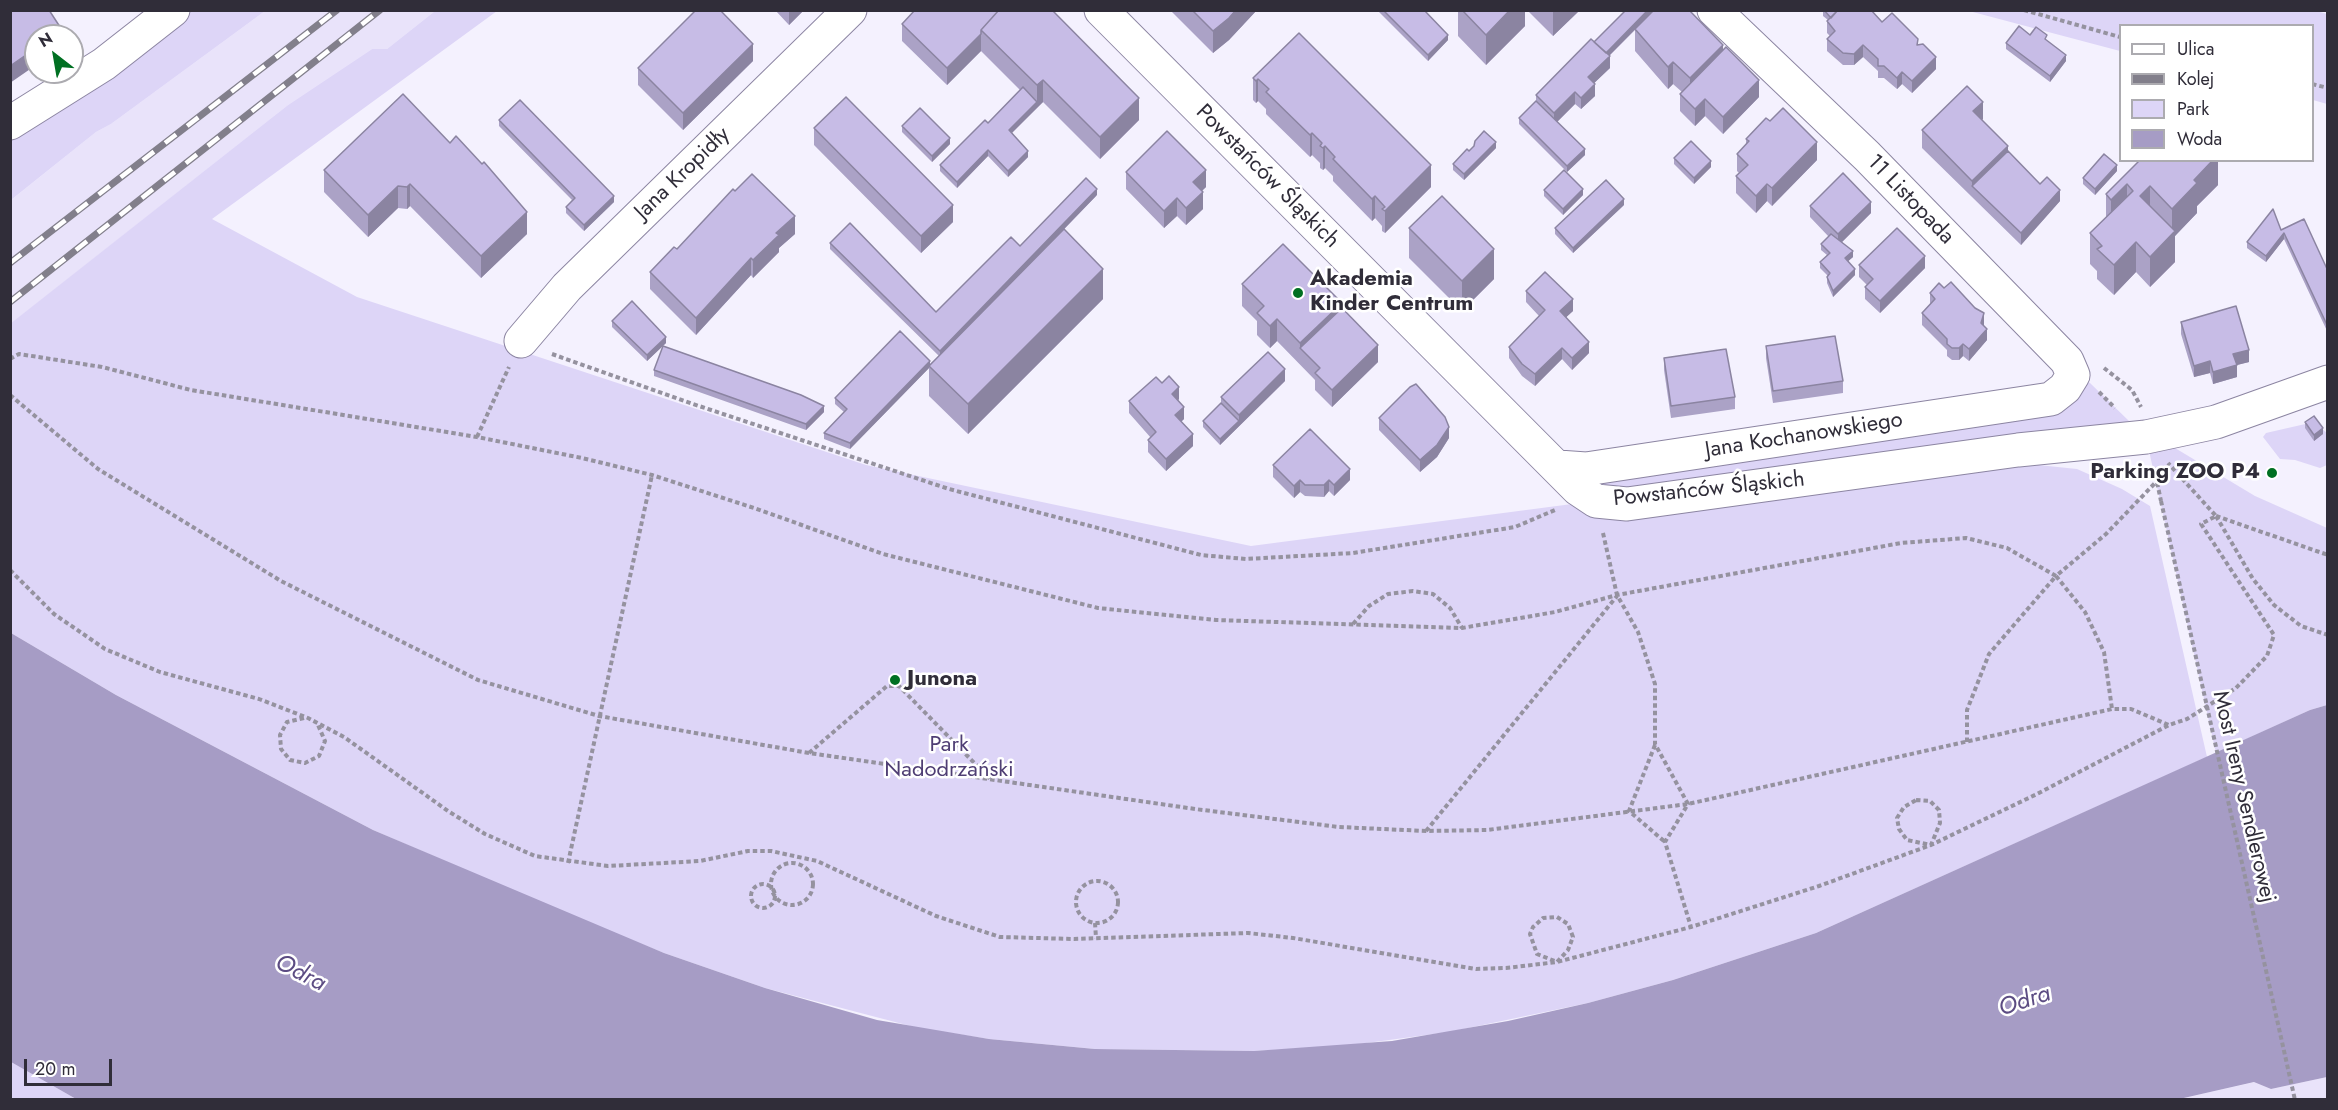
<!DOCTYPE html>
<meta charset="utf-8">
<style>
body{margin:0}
#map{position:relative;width:2338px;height:1110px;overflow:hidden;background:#f4f1fe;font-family:Jost,sans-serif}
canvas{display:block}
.frame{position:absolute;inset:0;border:12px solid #302d39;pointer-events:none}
.legend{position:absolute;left:2119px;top:24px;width:195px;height:138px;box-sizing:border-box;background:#fff;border:2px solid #acabb0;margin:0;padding:8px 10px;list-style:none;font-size:18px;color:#302d39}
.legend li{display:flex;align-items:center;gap:12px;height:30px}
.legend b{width:30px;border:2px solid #acabb0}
.north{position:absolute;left:24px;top:24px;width:60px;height:60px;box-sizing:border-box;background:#fff;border:2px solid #acabb0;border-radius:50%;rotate:329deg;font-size:16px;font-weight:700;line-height:24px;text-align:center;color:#302d39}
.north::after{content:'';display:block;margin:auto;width:21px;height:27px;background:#007022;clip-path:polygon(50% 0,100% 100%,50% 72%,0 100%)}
.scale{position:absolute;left:24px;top:1059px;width:88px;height:27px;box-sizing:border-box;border:3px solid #302d39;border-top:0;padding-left:8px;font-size:18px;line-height:21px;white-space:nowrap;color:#302d39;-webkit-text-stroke:4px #fff;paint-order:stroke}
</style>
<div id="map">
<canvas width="2338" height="1110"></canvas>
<div class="frame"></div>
<ul class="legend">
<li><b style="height:8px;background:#fff"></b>Ulica</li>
<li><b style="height:8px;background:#827f8b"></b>Kolej</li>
<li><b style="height:16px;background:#ddd5f7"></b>Park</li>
<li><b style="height:16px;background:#a69cc5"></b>Woda</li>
</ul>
<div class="north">N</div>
<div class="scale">20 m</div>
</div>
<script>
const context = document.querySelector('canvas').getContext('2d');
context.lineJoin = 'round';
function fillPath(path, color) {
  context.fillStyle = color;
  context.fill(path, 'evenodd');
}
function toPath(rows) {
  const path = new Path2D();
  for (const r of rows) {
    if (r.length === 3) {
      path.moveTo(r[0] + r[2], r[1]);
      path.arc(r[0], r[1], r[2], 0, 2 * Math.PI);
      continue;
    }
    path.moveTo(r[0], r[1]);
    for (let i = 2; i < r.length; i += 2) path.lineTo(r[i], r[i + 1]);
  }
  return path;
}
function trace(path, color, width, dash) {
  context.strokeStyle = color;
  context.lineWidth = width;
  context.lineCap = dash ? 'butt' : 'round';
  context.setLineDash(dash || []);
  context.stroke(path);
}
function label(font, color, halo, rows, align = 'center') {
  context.font = font + ' Jost,sans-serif';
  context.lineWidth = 5;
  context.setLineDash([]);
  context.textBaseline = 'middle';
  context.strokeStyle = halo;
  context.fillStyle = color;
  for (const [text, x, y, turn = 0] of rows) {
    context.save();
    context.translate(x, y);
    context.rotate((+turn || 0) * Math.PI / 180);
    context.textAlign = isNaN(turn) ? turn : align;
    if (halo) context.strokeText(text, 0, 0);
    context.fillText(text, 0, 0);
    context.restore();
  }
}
const built = toPath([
 [265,11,435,11,387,49,372,49,288,105,11,324,10,201,96,132,111,124],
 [2327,1077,2327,1099,2175,1100,2255,1082,2271,1089]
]);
const green = toPath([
 [2313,10,2327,14,2327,104,2313,100,2312,26,2120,26,2120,51,1969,11],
 [173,11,265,11,111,124,96,132,11,200,11,123],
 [435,11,497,11,212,219,357,297,866,465,1251,546,1595,501,1558,467,1956,413,2073,375,2090,383,2129,421,2076,437,2009,462,2077,469,2122,489,2150,506,2207,757,1816,933,1673,980,1588,1003,1449,1032,1344,1046,1254,1051,1095,1049,989,1039,918,1028,765,988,664,953,584,921,373,830,116,695,11,633,10,324,288,105,372,49,387,49],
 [2314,422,2327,433,2327,465,2320,468,2295,460,2280,459,2263,437,2266,433],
 [2155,436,2255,496,2327,528,2327,705,2310,710,2216,753,2146,437],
 [11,1062,76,1099,11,1099]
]);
const water = toPath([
 [11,633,116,695,373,830,664,953,765,988,877,1020,989,1039,1095,1049,1254,1051,1392,1041,1508,1021,1588,1003,1673,980,1816,933,2310,710,2327,705,2327,1077,2271,1089,2254,1082,2175,1100,76,1099,11,1062]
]);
const path = toPath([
 [2024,10,2120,37],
 [2312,84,2328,88],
 [552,354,693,404,949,489,1201,555,1246,559,1353,553,1515,527,1555,510],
 [10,359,19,354,102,367,191,390,477,437,582,458,652,475,754,508,883,554,1098,608,1216,620,1462,628,1555,612,1617,595,1901,543,1966,538,2007,548,2056,576,2106,534,2157,481],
 [2104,368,2132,390,2141,407],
 [2099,392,2115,408],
 [10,395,98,469,281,581,478,680,599,716,809,753,1195,809,1339,827,1426,831,1487,830,1688,804,2112,709,2131,709,2169,725],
 [477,437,509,367],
 [2154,468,2161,501],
 [2216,516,2253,579,2274,605,2301,626,2328,635],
 [2216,516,2328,555],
 [1603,533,1617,595,1638,632,1655,684,1655,744,1688,804,1665,842,1691,927],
 [10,570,54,614,105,649,160,672,259,699,308,718,344,737,448,811,485,834,535,856,608,866,700,861,748,851,771,851,817,861,936,916,1000,937,1074,939,1248,933,1293,938,1476,969,1506,968,1557,962,1691,927,1819,886,1931,845,2037,794,2169,725,2187,719,2236,688,2267,656,2274,635,2201,524,2216,516,2168,463],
 [1353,624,1369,606,1388,594,1413,591,1433,594,1450,608,1462,628],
 [304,718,287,722,280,735,281,749,290,760,305,763,319,756,325,741,318,725],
 [1967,742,1967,710,1989,654,2056,576,2085,612,2104,652,2112,709],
 [1655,745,1629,811,1665,842],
 [809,753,887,686,899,686,990,779],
 [1916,800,1930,801,1939,810,1940,823,1931,845,1907,840,1899,829,1897,818,1904,807,1916,800],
 [1426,831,1617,596],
 [792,884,21],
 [568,863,652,475],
 [1097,902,21],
 [763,896,12],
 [1557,917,1568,924,1573,937,1568,950,1557,962,1537,954,1530,934,1533,927,1543,918,1557,917],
 [1095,923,1096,938]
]);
const minor = toPath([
 [1101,10,1578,489,1596,501,1627,504,2018,450,2146,437,2216,422,2328,382],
 [10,123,104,64,173,10],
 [521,341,567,287,850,10],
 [1558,467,1586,469,2051,399,2065,388,2073,375,2067,361,1867,156,1714,10]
]);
const rail = toPath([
 [10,263,337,10],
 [10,302,380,10]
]);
const pathBridge = toPath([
 [2161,501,2295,1100]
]);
const wall = toPath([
 [775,10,804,10,789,25],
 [1052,10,1139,120,1100,159,1043,102,1011,133,1028,157,1008,177,988,156,957,188,940,171,940,165,988,123,1020,90,981,51,947,85,902,41,902,24],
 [1170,10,1257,10,1229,40,1213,53],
 [1377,10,1424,10,1448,40,1428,61],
 [1458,10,1525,10,1525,26,1486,65,1458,36],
 [1527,10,1579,10,1579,11,1553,36],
 [1626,10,1723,50,1759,97,1723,134,1705,116,1695,126,1680,111,1680,94,1682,92,1673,84,1668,89,1635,51,1635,30,1609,56,1610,68,1594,83,1595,96,1581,109,1575,104,1557,122,1585,155,1567,172,1519,124,1519,118,1536,101,1536,95,1594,42],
 [1823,10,1871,10,1882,22,1918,45,1936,69,1912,93,1902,84,1897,89,1884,78,1878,78,1878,71,1863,57,1854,65,1843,65,1827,51,1827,39,1830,36,1827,33,1827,21,1828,20,1823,16],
 [1299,33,1431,187,1385,233,1382,231,1382,226,1375,218,1372,221,1333,181,1333,176,1325,168,1323,170,1320,168,1320,163,1312,155,1310,157,1266,114,1266,109,1258,101,1256,103,1253,100,1253,78],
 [2030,35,2047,41,2066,61,2050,82,2006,49,2006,43],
 [753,61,683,130,638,85,638,68],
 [1983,119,1982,120,2008,151,2040,184,2060,201,2021,245,1922,148,1922,130],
 [499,120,614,202,584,231,566,213,566,207,572,200,499,126],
 [902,126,950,144,932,162,902,132],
 [814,128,953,222,921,253,814,145],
 [1746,139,1817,160,1772,206,1767,201,1756,213,1736,193,1736,176,1739,173,1737,171,1737,154,1746,145],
 [450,143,527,234,481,278,410,206,407,209,398,208,368,237,324,192,324,170],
 [1496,148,1464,180,1453,170,1453,164,1469,151],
 [1674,158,1711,167,1694,184,1674,164],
 [2140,160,2218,160,2218,185,2197,206,2197,213,2175,236,2175,262,2150,287,2136,272,2114,295,2097,279,2097,271,2090,264,2090,233,2106,218,2106,194],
 [2117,171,2095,195,2083,184,2083,178],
 [1126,172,1206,187,1202,191,1203,209,1186,225,1177,216,1164,228,1126,189],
 [1544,190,1583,195,1563,215,1544,196],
 [1097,195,1046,248,1103,299,968,434,929,396,929,368,850,449,824,439,824,433,844,412,835,404,835,398,930,364,939,356,830,249,830,243,936,312,1020,246],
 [1624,205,1573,253,1555,234,1555,228],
 [1810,206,1871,213,1842,242,1853,257,1848,261,1855,275,1833,297,1827,283,1827,277,1828,276,1820,268,1820,262,1827,255,1821,250,1821,244,1829,237,1810,217],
 [1409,228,1494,279,1462,311,1409,258],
 [2281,230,2328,271,2328,333,2284,239,2266,262,2247,248,2247,242],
 [795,234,779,248,779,252,753,278,751,275,696,335,650,289,650,272,677,249],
 [1859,265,1925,268,1880,313,1865,299,1865,287,1867,285,1859,277],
 [1242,284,1342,308,1378,362,1332,407,1315,390,1315,380,1277,341,1270,348,1257,335,1257,321,1242,306],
 [1526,291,1573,311,1566,317,1589,353,1572,370,1562,359,1535,386,1522,376,1509,358,1509,347,1539,316,1526,302],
 [1930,293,1984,326,1987,340,1969,361,1963,356,1959,360,1952,360,1947,356,1947,350,1922,325,1922,313,1930,304],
 [612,321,666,343,647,361,612,327],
 [2181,322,2249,362,2237,365,2237,377,2213,384,2210,373,2194,377,2181,334],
 [1766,346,1843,381,1843,393,1773,403,1766,358],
 [1664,358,1735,397,1735,409,1671,418,1664,370],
 [654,370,824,412,806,430,654,376],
 [1285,381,1220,445,1203,427,1203,421,1221,403,1221,397],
 [1162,383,1179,399,1178,401,1184,419,1181,422,1193,446,1166,471,1148,452,1148,440,1151,438,1129,413,1129,401],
 [1379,418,1449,438,1437,457,1420,472,1379,430],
 [2305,422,2323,434,2314,441,2305,428],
 [1273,465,1350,480,1334,496,1329,491,1324,497,1305,496,1300,492,1294,498,1273,477]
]);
const shadedWall = toPath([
 [789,10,804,10,789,25],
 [1236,10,1257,10,1229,40,1213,53,1213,31],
 [1510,10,1525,10,1525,26,1486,65,1486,35],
 [1553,10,1579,10,1579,11,1553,36],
 [1648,10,1654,10,1603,62,1603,56],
 [62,30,62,36,53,36],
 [981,34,981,51,947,85,947,68],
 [1448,35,1448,40,1428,61,1428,55],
 [753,44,753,61,683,130,683,113],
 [1723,45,1723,67,1690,100,1690,78],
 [1863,45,1863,57,1854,65,1854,54],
 [36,48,36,65,10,83,10,66],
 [2066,55,2066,61,2050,82,2050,76],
 [1610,56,1610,68,1588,89,1588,77],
 [1936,57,1936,69,1912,93,1912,81],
 [1673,62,1673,84,1668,89,1668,67],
 [1902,72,1902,84,1897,89,1897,78],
 [1258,79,1258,101,1256,103,1256,81],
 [1043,80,1043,102,1009,136,1009,130,1037,102,1037,85],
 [1759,80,1759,97,1723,134,1723,117],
 [1595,84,1595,96,1581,109,1581,98],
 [1575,92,1575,104,1554,125,1554,113],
 [1139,98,1139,120,1100,159,1100,137],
 [1705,99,1705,116,1695,126,1695,109],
 [1983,102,1983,119,1973,129,1973,111],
 [1312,133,1312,155,1310,157,1310,135],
 [950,138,950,144,932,162,932,156],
 [1496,142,1496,148,1464,180,1464,174],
 [1817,142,1817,160,1772,206,1772,188],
 [1325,146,1325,168,1323,170,1323,148],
 [2008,146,2008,163,1972,186,1972,198,1972,181],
 [1585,149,1585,155,1567,172,1567,166],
 [988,150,988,156,957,188,957,182],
 [1028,151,1028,157,1008,177,1008,171],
 [2213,160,2218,160,2218,185,2197,206,2197,213,2175,236,2175,262,2150,287,2150,257,2172,234,2172,209,2194,180],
 [1711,161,1711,167,1694,184,1694,178],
 [1431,165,1431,187,1385,233,1385,211],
 [2117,165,2117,171,2095,195,2095,189],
 [1206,170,1206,187,1193,199,1193,182],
 [410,184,410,206,407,209,407,187],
 [1767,184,1767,201,1756,213,1756,196],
 [2127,184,2127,214,2111,230,2111,200],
 [398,186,398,208,368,237,368,215],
 [2150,186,2150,216,2140,196],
 [1097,189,1097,195,940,357,940,351],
 [1583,189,1583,195,1563,215,1563,209],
 [2060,190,2060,201,2021,245,2021,233],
 [1203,192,1203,209,1186,225,1186,208],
 [614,196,614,202,584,231,584,225],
 [1375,196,1375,218,1372,221,1372,199],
 [1177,198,1177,216,1164,228,1164,211],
 [1624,199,1624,205,1573,253,1573,248],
 [1871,202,1871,213,1838,246,1838,234],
 [953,205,953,222,921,253,921,236],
 [527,212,527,234,481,278,481,256],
 [795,216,795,234,779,248,779,252,753,278,753,260,776,233],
 [2284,233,2284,239,2266,262,2266,256],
 [2136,242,2136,272,2114,295,2114,265],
 [1494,249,1494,279,1462,311,1462,281],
 [1853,251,1853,257,1845,264,1845,258],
 [1925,256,1925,268,1880,313,1880,301],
 [751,258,751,275,696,335,696,318],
 [1103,269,1103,299,968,434,968,404],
 [1855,269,1855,275,1833,297,1833,291],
 [1573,299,1573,311,1560,323,1560,311],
 [1342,303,1342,325,1300,348,1300,343],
 [1984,313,1984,325,1981,334,1981,323],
 [1277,319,1277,341,1270,348,1270,326],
 [1987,329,1987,340,1969,361,1969,349],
 [666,337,666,343,647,361,647,355],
 [1589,342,1589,353,1572,370,1572,358],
 [1963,344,1963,356,1959,360,1959,348],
 [1378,345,1378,362,1332,407,1332,390],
 [1562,348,1562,359,1535,386,1535,374],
 [2249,350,2249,362,2237,365,2237,377,2213,384,2213,372,2233,354],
 [930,361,930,367,929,366,929,368,850,449,850,443],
 [2210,361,2210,373,2194,377,2194,366],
 [1285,369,1285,381,1220,445,1220,439,1239,421,1239,415],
 [1179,387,1179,399,1172,406,1172,394],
 [824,406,824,412,806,430,806,424],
 [1184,407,1184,419,1175,427,1175,415],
 [1449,427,1449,438,1437,457,1420,472,1420,460],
 [2323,428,2323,434,2314,441,2314,435],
 [1193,434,1193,446,1166,471,1166,459],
 [1350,469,1350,480,1334,496,1334,485],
 [1300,480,1300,492,1294,498,1294,486],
 [1329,480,1329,491,1324,497,1324,485]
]);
const building = toPath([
 [10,10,49,10,62,30,53,36,36,36,36,48,10,66,10,10],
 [696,10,720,10,753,44,683,113,638,68,696,10],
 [915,10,999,10,981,30,981,34,947,68,902,24,915,10],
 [999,10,1052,10,1139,98,1100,137,1043,80,1037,85,981,30,999,10],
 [1192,10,1236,10,1229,18,1213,31,1192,10],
 [1383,10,1424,10,1448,35,1428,55,1383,10],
 [1462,10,1510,10,1486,35,1462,10],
 [1626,10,1648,10,1606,53,1594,42,1626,10],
 [1654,10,1689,10,1723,45,1690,78,1673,62,1668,67,1635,29,1654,10],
 [1824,10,1838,10,1831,18,1824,10],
 [1838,10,1871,10,1882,22,1892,13,1918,39,1917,45,1923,44,1936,57,1912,81,1902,72,1897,78,1884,66,1878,66,1878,59,1863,45,1854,54,1843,53,1827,39,1835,31,1827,21,1838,10],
 [2019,26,2030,35,2036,27,2047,35,2045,39,2066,55,2050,76,2006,43,2019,26],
 [1299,33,1431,165,1385,211,1382,209,1385,207,1375,196,1372,199,1333,159,1335,157,1325,146,1323,148,1320,146,1322,143,1312,133,1310,135,1266,92,1269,89,1258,79,1256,81,1253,78,1299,33],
 [1591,39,1610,56,1588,77,1595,84,1581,98,1575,92,1554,113,1536,95,1591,39],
 [1726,47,1759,80,1723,117,1705,99,1695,109,1680,94,1726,47],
 [1967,86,1983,102,1973,111,2008,146,1972,181,1922,130,1967,86],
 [1023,87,1037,102,1009,130,1028,151,1008,171,988,150,957,182,940,165,985,120,988,123,1023,87],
 [403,94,450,143,456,136,482,164,484,162,527,212,481,256,410,184,407,187,398,186,368,215,324,170,403,94],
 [846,97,953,205,921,236,814,128,846,97],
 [520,100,614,196,584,225,566,207,575,198,499,120,520,100],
 [1536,101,1585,149,1567,166,1519,118,1536,101],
 [920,108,950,138,932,156,902,126,920,108],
 [1783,108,1817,142,1772,188,1767,184,1756,196,1736,176,1748,165,1737,154,1749,141,1746,139,1766,118,1770,121,1783,108],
 [1167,131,1206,170,1193,182,1203,192,1186,208,1177,198,1164,211,1126,172,1167,131],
 [1484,131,1496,142,1464,174,1453,164,1467,149,1469,151,1474,146,1475,141,1484,131],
 [1691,141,1711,161,1694,178,1674,158,1691,141],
 [2008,151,2040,184,2047,177,2060,190,2021,233,1972,186,2008,151],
 [2104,154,2117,165,2095,189,2083,178,2104,154],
 [2140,160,2213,160,2194,180,2197,183,2172,209,2150,186,2140,196,2175,231,2150,257,2136,242,2114,265,2097,249,2102,246,2090,233,2133,191,2127,184,2111,200,2106,194,2140,160],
 [1564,170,1583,189,1563,209,1544,190,1564,170],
 [1843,173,1871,202,1838,234,1810,206,1843,173],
 [752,174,795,216,776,233,779,235,753,260,751,258,696,318,650,272,674,247,677,249,733,189,735,191,752,174],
 [1086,178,1097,189,940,351,830,243,850,223,936,312,1011,237,1020,246,1086,178],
 [1606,180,1624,199,1573,248,1555,228,1606,180],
 [1442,196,1494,249,1462,281,1409,228,1442,196],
 [2273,209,2281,230,2304,219,2328,271,2328,327,2284,233,2266,256,2247,242,2273,209],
 [1897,228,1925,256,1880,301,1865,287,1873,279,1859,265,1897,228],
 [1064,229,1103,269,968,404,929,366,1064,229],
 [1831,234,1853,251,1845,258,1855,269,1833,291,1827,277,1830,273,1820,262,1830,253,1821,244,1831,234],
 [1283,244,1342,303,1300,343,1277,319,1270,326,1257,313,1264,306,1242,284,1283,244],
 [1545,272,1573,299,1560,311,1589,342,1572,358,1562,348,1535,374,1522,364,1509,347,1545,310,1526,291,1545,272],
 [1951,282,1975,308,1984,313,1981,323,1987,329,1969,349,1963,344,1959,348,1952,348,1947,344,1947,339,1922,313,1935,299,1930,293,1939,283,1944,288,1951,282],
 [632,301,666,337,647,355,612,321,632,301],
 [2236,306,2249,350,2233,354,2237,365,2213,372,2210,361,2194,366,2181,322,2236,306],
 [1342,308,1378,345,1332,390,1315,373,1320,368,1300,348,1342,308],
 [900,331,930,361,850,443,824,433,847,409,835,398,900,331],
 [1835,336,1843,381,1773,391,1766,346,1835,336],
 [663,346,801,395,824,406,806,424,654,370,663,346],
 [1726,349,1735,397,1671,406,1664,358,1726,349],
 [1268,352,1285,369,1239,415,1221,397,1268,352],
 [1169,376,1179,387,1172,394,1184,407,1175,415,1193,434,1166,459,1148,440,1156,432,1129,401,1156,377,1162,383,1169,376],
 [1416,384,1445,417,1449,427,1437,445,1420,460,1379,418,1410,387,1416,384],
 [1221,403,1239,421,1220,439,1203,421,1221,403],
 [2314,416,2323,428,2314,435,2305,422,2314,416],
 [1310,429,1350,469,1334,485,1329,480,1324,485,1305,485,1300,480,1294,486,1273,465,1310,429]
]);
const markers = [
 [1298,293,6,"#007022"],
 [2272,473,6,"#007022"],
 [895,680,6,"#007022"]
];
const streetNames = [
 ["Jana Kropidły",683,174,-44],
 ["Powstańców Śląskich",1267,177,45],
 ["11 Listopada",1910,200,46],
 ["Jana Kochanowskiego",1804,436,-9],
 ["Powstańców Śląskich",1709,490,-6],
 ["Most Ireny Sendlerowej",2243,797,77]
];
const poiNames = [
 ["Akademia",1310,280],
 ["Kinder Centrum",1310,305],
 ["Parking ZOO P4",2260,473,"right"],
 ["Junona",907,680]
];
const parkNames = [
 ["Park",949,746],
 ["Nadodrzański",949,771]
];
const waterNames = [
 ["Odra",300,974,27],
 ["Odra",2025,1002,-18]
];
fillPath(built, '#e9e3fa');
fillPath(green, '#ddd5f7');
fillPath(water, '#a69cc5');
trace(minor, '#8c85a2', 35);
trace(path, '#95929f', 4, [4.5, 3]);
trace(minor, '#fff', 33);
trace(rail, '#827f8b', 7);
trace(rail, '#fff', 4.5, [14]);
trace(pathBridge, '#95929f', 4, [4.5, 3]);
fillPath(wall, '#aba2c6');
fillPath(shadedWall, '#8b84a1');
fillPath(building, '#c7bce6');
trace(building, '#8b84a1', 1.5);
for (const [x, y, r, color] of markers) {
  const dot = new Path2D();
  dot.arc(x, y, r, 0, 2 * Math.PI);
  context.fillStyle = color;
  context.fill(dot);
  trace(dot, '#fff', 2);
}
label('22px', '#302d39', '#fff', streetNames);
label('bold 22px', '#302d39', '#fff', poiNames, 'left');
label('22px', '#4f3e74', '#fff', parkNames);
label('italic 24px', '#5c4c83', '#fff', waterNames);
</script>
